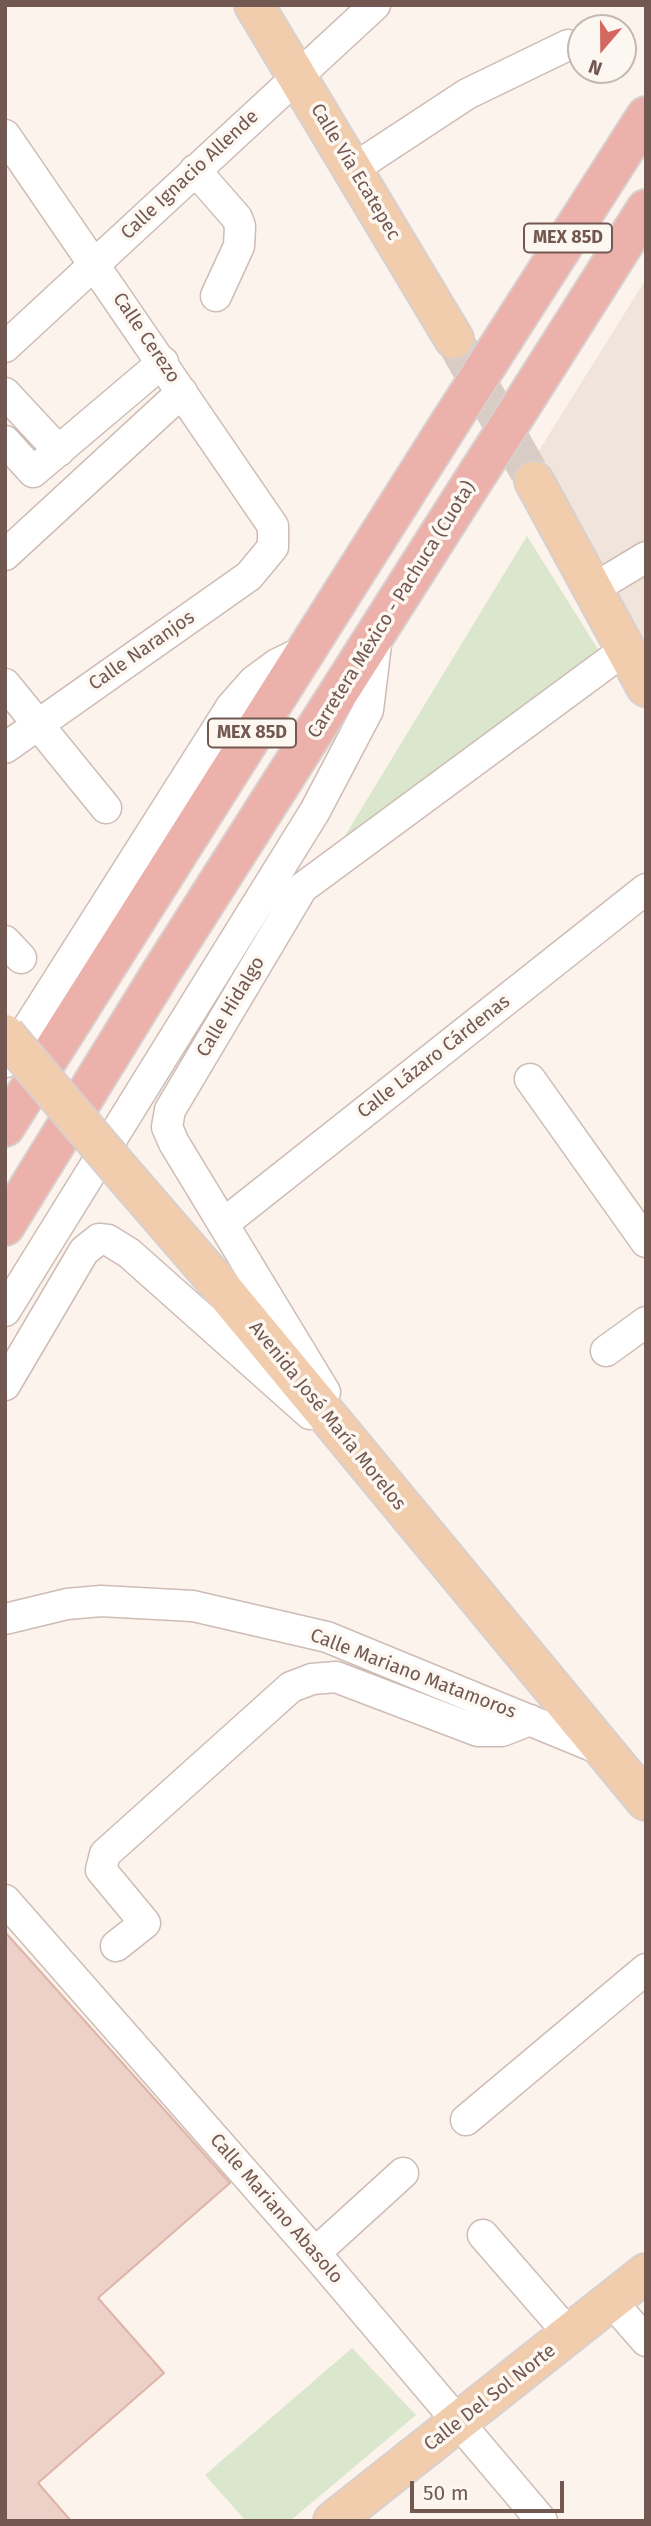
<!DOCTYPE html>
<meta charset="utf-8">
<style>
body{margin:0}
#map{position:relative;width:651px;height:2526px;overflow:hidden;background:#fbf3ec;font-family:"Fira Sans",sans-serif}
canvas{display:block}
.frame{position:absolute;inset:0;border:7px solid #735851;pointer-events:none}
.north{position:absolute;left:567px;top:14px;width:70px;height:70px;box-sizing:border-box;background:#fdf7f2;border:2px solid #c6b7b2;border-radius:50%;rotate:200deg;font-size:19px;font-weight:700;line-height:28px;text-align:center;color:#735851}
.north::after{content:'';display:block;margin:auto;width:24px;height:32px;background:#d56761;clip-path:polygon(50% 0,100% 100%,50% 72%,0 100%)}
.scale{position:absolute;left:410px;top:2481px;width:154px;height:32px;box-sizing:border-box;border:4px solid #735851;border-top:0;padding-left:9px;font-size:21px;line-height:24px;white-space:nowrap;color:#735851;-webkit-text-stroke:5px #fdf7f2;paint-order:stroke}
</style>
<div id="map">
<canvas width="651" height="2526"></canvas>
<div class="frame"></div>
<div class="north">N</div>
<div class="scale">50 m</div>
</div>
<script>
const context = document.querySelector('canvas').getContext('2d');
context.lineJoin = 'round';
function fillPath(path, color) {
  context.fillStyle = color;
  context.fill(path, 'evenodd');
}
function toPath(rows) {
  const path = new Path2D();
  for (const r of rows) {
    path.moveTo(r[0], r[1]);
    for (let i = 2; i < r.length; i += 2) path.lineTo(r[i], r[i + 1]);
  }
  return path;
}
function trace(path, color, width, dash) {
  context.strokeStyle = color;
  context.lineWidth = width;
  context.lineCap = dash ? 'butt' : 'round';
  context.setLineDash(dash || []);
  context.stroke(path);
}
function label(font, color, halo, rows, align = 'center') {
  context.font = font + ' "Fira Sans",sans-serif';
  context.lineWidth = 7;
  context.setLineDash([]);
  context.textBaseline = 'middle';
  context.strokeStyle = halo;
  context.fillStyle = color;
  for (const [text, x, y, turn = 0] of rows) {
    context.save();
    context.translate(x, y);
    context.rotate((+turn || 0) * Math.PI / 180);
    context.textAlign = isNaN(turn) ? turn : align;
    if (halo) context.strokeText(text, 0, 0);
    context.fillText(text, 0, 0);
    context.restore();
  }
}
const residential = toPath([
 [646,279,646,652,535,457]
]);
const green = toPath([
 [527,536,601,654,340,844],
 [352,2348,416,2415,290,2521,246,2521,205,2475]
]);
const building = toPath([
 [5,1932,230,2183,98,2298,164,2373,38,2483,71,2521,5,2521,5,1932]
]);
const majorTunnel = toPath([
 [454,339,534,481]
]);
const minor = toPath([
 [5,135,273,526,273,547,249,576,5,748],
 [353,169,467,94,568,45],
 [195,170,237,218,240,226,239,246,216,296],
 [5,347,375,5],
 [5,393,59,451],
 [5,441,33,472,163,362],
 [5,555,182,392],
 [593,589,646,557],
 [5,684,106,808],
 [5,941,21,958],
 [6,1062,231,707,254,681,277,664,304,651],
 [530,1079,646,1242],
 [223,1224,646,889],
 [5,1311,315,811,368,710,377,636],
 [606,1351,646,1322],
 [5,1385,84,1251,99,1239,108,1240,129,1253,310,1414],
 [325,1392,174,1143,167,1127,170,1110,302,888,626,649],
 [5,1619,67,1604,101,1601,193,1606,327,1637,602,1750],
 [5,1900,315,2253,542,2521],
 [116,1946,145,1923,101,1870,105,1854,291,1687,312,1679,336,1677,478,1731,502,1731,530,1720],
 [466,2120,646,1969],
 [483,2235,570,2335],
 [315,2253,403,2173],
 [612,2302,646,2341]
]);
const major = toPath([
 [254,5,454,339],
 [534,481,646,687],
 [121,1171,216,1281,646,1801],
 [333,2521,646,2273]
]);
const highway = toPath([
 [490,360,646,116],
 [518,411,646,209],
 [5,1127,451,421],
 [5,1226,160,974,478,473]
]);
const majorBridge = toPath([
 [5,1034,121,1171]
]);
const highwayBridge = toPath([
 [451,421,490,360],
 [478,473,518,411]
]);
const shields = [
 [568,238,88],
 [252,733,88]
];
const shieldNames = [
 ["MEX 85D",568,238],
 ["MEX 85D",252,733]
];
const streetNames = [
 ["Calle Vía Ecatepec",355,172,59],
 ["Calle Ignacio Allende",190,175,-43],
 ["Calle Cerezo",146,338,56],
 ["Carretera México - Pachuca (Cuota)",392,610,-58],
 ["Calle Naranjos",142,651,-35],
 ["Calle Hidalgo",231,1007,-59],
 ["Calle Lázaro Cárdenas",434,1057,-38],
 ["Avenida José María Morelos",327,1416,51],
 ["Calle Mariano Matamoros",413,1674,21],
 ["Calle Mariano Abasolo",276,2209,49],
 ["Calle Del Sol Norte",490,2398,-38]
];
fillPath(residential, '#f1e4db');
fillPath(green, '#dbe7cc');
fillPath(building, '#edd0c7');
trace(building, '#deb4a9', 2);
trace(majorTunnel, '#d9ccc5', 38, [38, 19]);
trace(minor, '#cebcb5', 33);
trace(major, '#d8d0ce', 42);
trace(highway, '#d8d0ce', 42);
trace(minor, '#fff', 30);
trace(major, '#f1ccad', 38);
trace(highway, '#edb1ab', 38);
trace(majorBridge, '#d8d0ce', 42, []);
trace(highwayBridge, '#d8d0ce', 42, []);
trace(majorBridge, '#f1ccad', 38);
trace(highwayBridge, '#edb1ab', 38);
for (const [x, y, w] of shields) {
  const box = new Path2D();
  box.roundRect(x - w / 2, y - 14.5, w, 29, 5);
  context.fillStyle = '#fdf7f2';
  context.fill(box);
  trace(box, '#735851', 2);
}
label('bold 18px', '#735851', null, shieldNames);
label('19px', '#735851', '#fdf7f2', streetNames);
</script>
